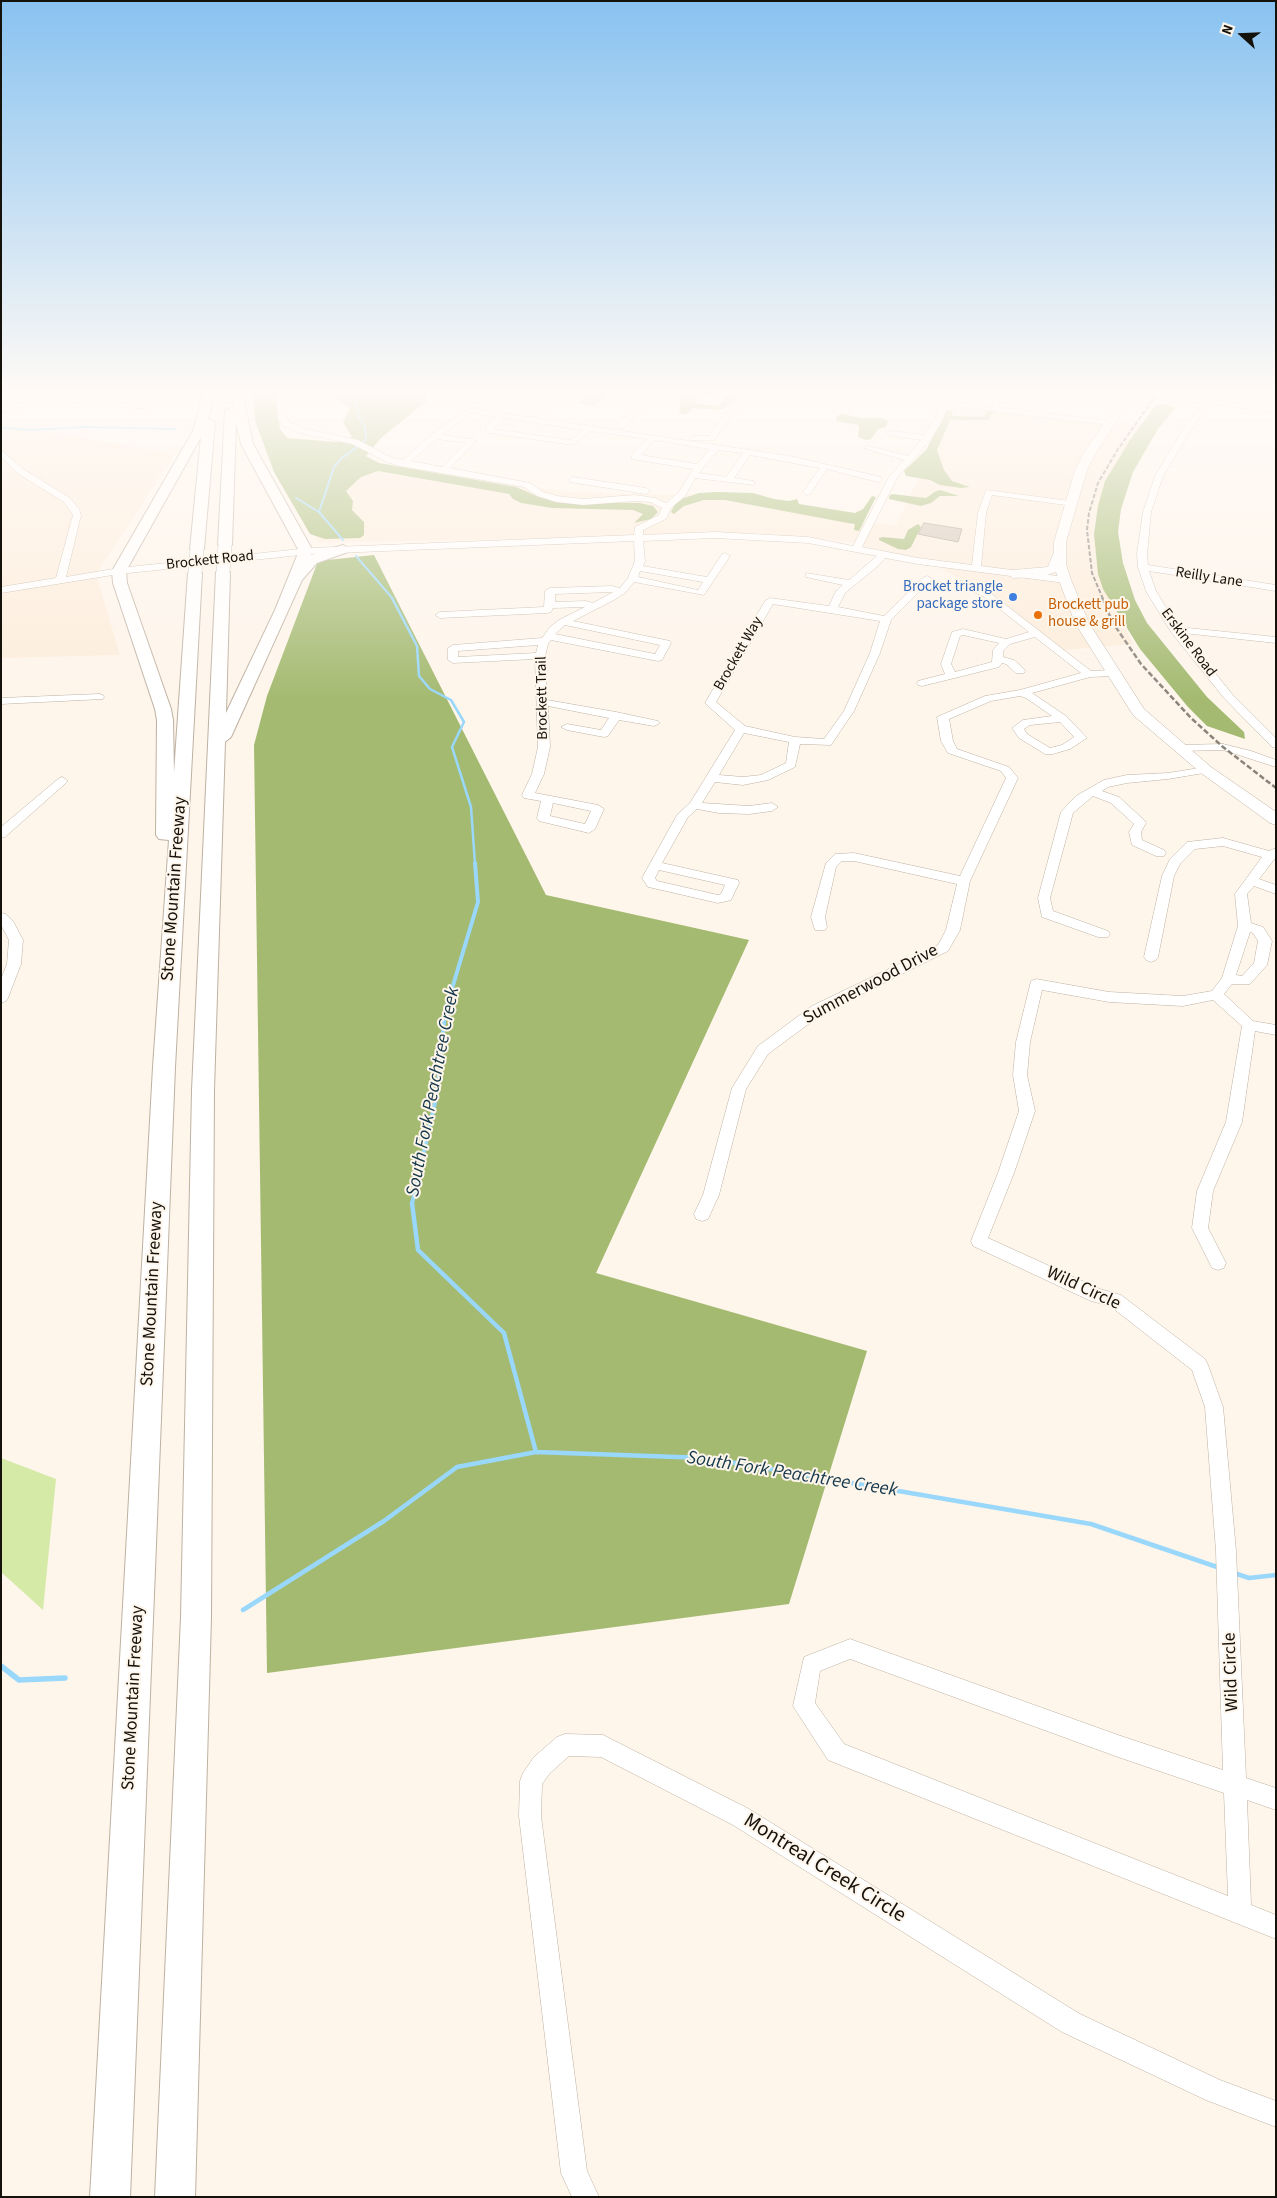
<!DOCTYPE html>
<style>
body{margin:0}
#map{position:relative;width:1277px;height:2198px;overflow:hidden;background:#fef5eb;font-family:"Source Sans 3",sans-serif}
canvas{display:block}
.frame{position:absolute;inset:0;border:2px solid #15110b;pointer-events:none}
.north{position:absolute;left:1217px;top:10px;width:50px;height:50px;-webkit-text-stroke:4px #fef5eb;paint-order:stroke;rotate:290deg;font-size:14px;font-weight:700;line-height:20px;text-align:center;color:#15110b}
.north::after{content:'';display:block;margin:auto;width:18px;height:22px;background:#15110b;clip-path:polygon(50% 0,100% 100%,50% 72%,0 100%)}
</style>
<div id="map">
<canvas width="1277" height="2198"></canvas>
<div class="frame"></div>
<div class="north">N</div>
</div>
<script>
const context = document.querySelector('canvas').getContext('2d');
context.lineJoin = 'round';
function fillPath(path, color) {
  context.fillStyle = color;
  context.fill(path, 'evenodd');
}
function toPath(rows) {
  const path = new Path2D();
  for (const r of rows) {
    path.moveTo(r[0], r[1]);
    for (let i = 2; i < r.length; i += 2) path.lineTo(r[i], r[i + 1]);
  }
  return path;
}
function trace(path, color, width, dash) {
  context.strokeStyle = color;
  context.lineWidth = width;
  context.lineCap = dash ? 'butt' : 'round';
  context.setLineDash(dash || []);
  context.stroke(path);
}
function label(font, color, halo, rows, align = 'center') {
  context.font = font + ' "Source Sans 3",sans-serif';
  context.lineWidth = 4;
  context.setLineDash([]);
  context.textBaseline = 'middle';
  context.strokeStyle = halo;
  context.fillStyle = color;
  for (const [text, x, y, turn = 0] of rows) {
    context.save();
    context.translate(x, y);
    context.rotate((+turn || 0) * Math.PI / 180);
    context.textAlign = isNaN(turn) ? turn : align;
    if (halo) context.strokeText(text, 0, 0);
    context.fillText(text, 0, 0);
    context.restore();
  }
}
const built = toPath([
 [955,402,1144,426,1108,499,1116,607,1133,644,1055,651,1000,602,935,565,843,541,757,533,552,539,321,542,318,541,288,480,375,465,569,492,713,496,896,526],
 [12,426,175,454,96,574,120,655,1,658,1,432]
]);
const green = toPath([
 [1,1458,56,1479,43,1610,1,1572]
]);
const forest = toPath([
 [253,391,275,391,280,429,287,438,336,442,352,437,343,422,350,408,327,391,424,391,427,401,381,438,366,456,379,463,516,487,539,497,566,502,640,503,653,506,658,512,651,519,634,523,643,514,633,510,552,508,521,503,513,499,509,494,378,471,361,477,346,491,353,501,352,510,364,522,364,535,360,538,325,539,310,534,274,472,255,421],
 [580,391,595,391,599,394,606,391,637,391,638,392,637,394,618,391,594,406,579,403,588,394],
 [684,391,717,392,715,395,698,396,694,403,719,406,727,395,737,396,725,408,719,410,693,408,687,414,682,414,679,411,680,404,678,399,686,394],
 [1162,404,1176,407,1158,429,1133,472,1121,509,1118,532,1123,563,1135,600,1147,623,1207,697,1244,732,1245,739,1207,726,1188,707,1140,649,1103,589,1098,574,1094,534,1098,506,1105,481,1130,440,1156,405],
 [947,410,953,411,952,416,983,417,989,410,994,411,988,420,950,420,937,450,944,470,952,481,970,487,961,488,940,485,930,480,906,476,904,471,926,450],
 [842,414,862,418,883,418,888,421,886,427,878,429,871,439,866,440,858,437,859,425,836,421,837,416],
 [940,490,959,496,940,496,931,503,921,506,889,499,889,496,892,494,926,498,936,491],
 [716,492,753,493,774,499,789,501,797,499,799,504,855,513,863,509,872,496,876,497,859,531,854,530,855,524,848,523,725,500,704,500,684,506,674,514,671,512,675,504,684,498,699,493],
 [918,524,921,527,911,547,906,550,898,549,879,540,879,538,883,537,904,539,908,530],
 [374,555,546,895,749,940,596,1273,867,1351,789,1604,267,1673,254,745,267,696,318,561]
]);
const streamFar4 = toPath([
 [3,428,30,430,83,427,175,429],
 [296,498,319,512,343,540],
 [319,512,334,467,342,458,366,440,365,427,359,417,355,396,341,391],
 [356,556,393,599]
]);
const streamFar3 = toPath([
 [392,598,417,646,419,676,430,689,451,700,464,722,452,747,471,807,475,864]
]);
const streamFar2 = toPath([
 [412,1204,437,1094,445,1012,478,902,475,863]
]);
const streamFar1 = toPath([
 [412,1203,418,1250,504,1333,536,1452],
 [1234,1573,1249,1578,1276,1575],
 [243,1610,384,1521,457,1467,536,1452,706,1458,1091,1524,1220,1568]
]);
const stream = toPath([
 [1,1666,19,1680,65,1678]
]);
const building = toPath([
 [924,523,962,529,958,542,918,534,924,523]
]);
const minor = toPath([
 [154,391,162,391,162,400,158,406,146,409,52,400,1,412,1,408,52,396,145,405,154,400,154,391],
 [276,391,284,391,284,408,289,422,305,429,358,440,392,458,403,460,432,434,468,408,790,456,881,477,881,481,878,482,827,469,810,494,807,495,803,492,820,468,750,455,734,478,754,481,754,485,695,478,686,495,671,508,666,519,643,530,643,535,715,532,808,537,853,546,889,477,904,460,864,448,868,446,908,456,921,440,891,435,887,433,891,431,924,435,934,421,939,409,877,391,891,391,947,408,942,421,930,440,897,478,862,547,918,558,972,565,978,513,986,490,1070,501,1074,504,1073,506,992,495,986,513,981,566,1065,577,1070,580,1065,583,918,564,885,558,878,566,845,593,838,607,884,616,924,577,927,576,932,579,891,620,880,653,854,711,831,745,800,744,795,767,768,780,743,785,715,782,702,803,749,806,772,803,778,807,772,811,749,814,719,813,697,809,688,817,662,863,738,880,739,883,731,900,718,903,653,888,648,887,642,878,677,815,690,803,735,730,705,703,765,601,770,598,829,606,836,591,843,585,806,577,806,573,849,580,877,556,808,543,715,538,643,541,645,561,643,566,707,577,722,554,725,553,730,556,704,595,634,582,625,593,614,600,573,621,670,641,671,643,662,660,658,661,551,640,548,644,545,656,547,700,616,712,658,721,660,723,654,726,619,720,608,736,604,737,567,730,561,727,567,724,601,730,609,718,548,706,550,747,544,774,535,793,598,805,604,809,595,829,589,833,539,821,537,818,541,801,524,798,522,795,532,774,538,747,535,659,453,663,448,660,448,648,453,645,542,638,550,627,559,620,585,607,553,608,551,612,547,613,440,618,435,615,440,612,544,607,545,591,550,588,612,586,620,588,628,578,635,561,634,541,310,554,119,574,1,593,1,587,56,578,73,515,64,502,17,473,1,457,1,450,23,469,70,498,79,509,81,515,66,577,119,568,310,548,634,535,635,527,659,515,662,508,650,502,635,501,583,505,556,502,537,496,524,487,400,466,387,462,352,444,300,433,283,426,278,418,276,391],
 [470,413,496,417,485,427,487,433,490,433,573,445,591,431,647,439,632,455,632,459,693,469,679,492,666,503,655,498,635,495,583,499,557,496,543,492,530,483,450,468,476,441,472,439,442,435,470,413],
 [504,418,583,430,571,440,494,429,504,418],
 [437,439,466,443,442,467,411,461,437,439],
 [654,440,710,449,697,464,641,455,654,440],
 [718,450,743,453,726,477,699,473,718,450],
 [640,571,703,582,698,590,638,577,640,571],
 [613,592,593,603,586,601,555,602,555,594,613,592],
 [773,604,880,621,870,653,844,711,824,739,795,737,745,726,716,702,773,604],
 [565,625,660,645,655,654,555,634,565,625],
 [538,645,536,653,458,657,458,651,538,645],
 [744,733,789,742,786,763,761,775,743,777,719,775,744,733],
 [553,803,591,811,585,824,550,816,553,803],
 [659,870,725,885,721,894,718,895,657,881,655,878,659,870],
 [469,391,478,391,465,402,482,404,482,408,456,405,456,401,469,391],
 [552,391,561,391,537,416,531,416,531,412,552,391],
 [648,391,656,391,624,428,618,428,618,424,648,391],
 [742,391,750,391,714,440,691,440,690,438,694,436,709,436,742,391],
 [948,391,956,391,959,396,957,400,960,403,991,407,996,391,1004,391,998,407,1037,412,1043,392,1058,391,1082,395,1088,397,1088,401,1079,403,1048,400,1044,413,1110,421,1114,423,1110,425,958,407,949,400,951,396,948,391],
 [1211,391,1219,391,1213,399,1276,408,1276,412,1210,404,1190,431,1163,476,1151,512,1147,554,1148,565,1276,585,1276,591,1149,571,1156,591,1178,627,1276,637,1276,643,1183,633,1232,694,1276,738,1276,748,1272,747,1224,698,1171,632,1146,591,1138,567,1137,554,1143,512,1155,476,1182,431,1203,403,1129,397,1125,395,1129,393,1206,398,1211,391],
 [573,477,646,488,650,491,646,494,570,482,569,480,573,477],
 [961,581,989,592,1091,671,1112,670,1117,673,1112,676,1090,677,1032,693,1066,716,1087,738,1070,749,1053,754,1045,754,1019,738,1012,728,1023,720,1052,716,1026,698,1020,696,991,701,949,719,953,741,957,749,1009,767,1018,778,970,881,960,930,948,951,822,1014,768,1054,746,1089,719,1195,708,1219,702,1221,696,1219,694,1214,703,1195,732,1088,758,1046,812,1006,938,945,946,930,957,884,854,861,842,861,836,867,825,917,827,927,825,930,815,930,811,917,826,863,835,854,854,853,960,876,1006,778,1001,771,948,753,941,741,937,717,985,696,1020,690,1081,673,1035,637,1010,644,1003,651,1003,657,1014,660,1024,669,1025,671,1024,673,1016,673,1006,664,1002,663,999,667,922,686,918,685,917,683,918,681,945,674,941,664,952,632,963,629,1006,639,1029,632,983,596,958,586,956,584,961,581],
 [963,635,999,643,993,650,992,662,955,672,951,664,960,636,963,635],
 [1060,722,1074,737,1062,745,1050,748,1027,734,1024,729,1030,725,1060,722],
 [99,694,103,695,104,697,103,699,1,704,1,698,99,694],
 [1223,744,1251,751,1276,760,1276,767,1223,750,1179,751,1173,748,1179,745,1223,744],
 [1206,767,1210,768,1212,770,1210,772,1168,779,1127,783,1108,787,1102,791,1119,797,1144,820,1146,823,1141,832,1142,840,1164,850,1166,853,1164,856,1156,856,1132,845,1129,832,1134,824,1111,803,1093,796,1073,813,1050,898,1053,911,1108,931,1110,934,1108,937,1098,937,1042,917,1038,898,1061,812,1076,796,1104,780,1127,775,1168,773,1206,767],
 [62,777,68,781,66,783,5,837,1,838,1,827,58,779,62,777],
 [1223,838,1269,851,1276,848,1276,857,1259,879,1276,885,1276,894,1254,886,1247,894,1251,923,1263,927,1272,941,1267,965,1250,984,1232,984,1224,994,1253,1021,1276,1025,1276,1035,1255,1031,1242,1122,1213,1191,1208,1228,1226,1263,1224,1268,1218,1270,1212,1268,1192,1228,1197,1191,1226,1122,1242,1026,1213,1000,1183,1006,1109,1002,1042,990,1030,1042,1027,1075,1035,1111,1014,1173,988,1238,1100,1289,1121,1295,1205,1359,1208,1365,1223,1407,1236,1551,1246,1778,1276,1788,1276,1810,1247,1800,1251,1905,1276,1915,1276,1939,828,1760,793,1706,804,1657,850,1639,1118,1735,1223,1770,1216,1551,1205,1407,1192,1370,1110,1306,1091,1301,973,1246,971,1241,998,1173,1019,1111,1013,1075,1016,1042,1031,981,1036,979,1109,992,1183,996,1212,991,1222,978,1238,926,1235,894,1262,857,1223,846,1195,849,1180,864,1174,876,1158,957,1156,960,1151,962,1146,960,1144,957,1162,876,1170,859,1187,842,1223,838],
 [1250,932,1253,933,1258,941,1254,963,1242,976,1236,975,1250,932],
 [850,1659,1118,1757,1224,1793,1228,1896,844,1744,815,1703,820,1671,850,1659],
 [1,913,6,914,13,921,23,940,21,964,8,998,6,1001,1,1003,1,979,7,964,9,940,1,925,1,913],
 [565,1734,603,1735,749,1809,1080,2014,1220,2080,1276,2101,1276,2127,1206,2100,1062,2032,733,1825,601,1757,569,1756,550,1773,542,1784,541,1816,587,2171,599,2197,572,2197,561,2173,519,1816,520,1781,523,1773,534,1757,557,1737,565,1734]
]);
const major = toPath([
 [1127,391,1137,391,1097,451,1087,470,1066,542,1066,564,1071,580,1089,623,1144,709,1211,767,1276,812,1276,825,1270,823,1201,773,1133,715,1075,623,1056,572,1044,576,1013,578,1007,574,1013,570,1048,567,1054,552,1054,542,1075,470,1085,451,1127,391]
]);
const highway = toPath([
 [204,391,216,391,208,419,215,422,204,549,197,553,190,549,201,437,126,571,127,583,171,709,173,720,174,773,188,573,195,569,202,573,175,1067,130,2197,90,2197,153,1067,169,840,159,839,156,835,157,720,155,709,113,583,112,571,193,431,204,391],
 [230,391,242,391,253,444,313,551,311,555,343,545,350,549,348,552,317,563,302,580,231,737,225,742,214,1090,211,1617,195,2197,155,2197,181,1617,192,1090,216,572,223,568,230,572,226,713,275,610,299,551,241,444,236,422,232,545,225,549,218,545,225,411,227,409,234,408,230,391]
]);
const railFar1 = toPath([
 [1103,599,1092,573,1087,530,1089,513,1098,483,1118,449,1159,391]
]);
const rail = toPath([
 [1102,598,1113,623,1141,664,1191,718,1223,747,1276,788]
]);
const highwayBridge = toPath([
 [223,572,225,545],
 [195,573,197,549]
]);
const markers = [
 [1013,597,5,"#3f7fe0"],
 [1038,615,5,"#e8710a"]
];
const farStreetnames = [
 ["Brockett Road",210,561,-6],
 ["Reilly Lane",1209,578,9],
 ["Erskine Road",1188,643,53],
 ["Brockett Way",739,654,-60],
 ["Brockett Trail",543,698,-91]
];
const farShopnames = [
 ["Brocket triangle",1003,588],
 ["package store",1003,605]
];
const farFoodnames = [
 ["Brockett pub",1048,606],
 ["house & grill",1048,623]
];
const streetNames = [
 ["Stone Mountain Freeway",175,889,-86],
 ["Summerwood Drive",871,985,-28],
 ["Wild Circle",1083,1289,25],
 ["Stone Mountain Freeway",153,1294,-87],
 ["Wild Circle",1232,1672,-92],
 ["Stone Mountain Freeway",134,1698,-87]
];
const waterNames = [
 ["South Fork Peachtree Creek",434,1092,-79],
 ["South Fork Peachtree Creek",792,1475,9]
];
const nearStreetnames = [
 ["Montreal Creek Circle",824,1869,32]
];
fillPath(built, '#fdeddb');
fillPath(green, '#d5eaa6');
fillPath(forest, '#a4ba71');
trace(streamFar4, '#99d7fb', 2);
trace(streamFar3, '#99d7fb', 2.5);
trace(streamFar2, '#99d7fb', 4);
trace(streamFar1, '#99d7fb', 4.5);
trace(stream, '#99d7fb', 5.5);
fillPath(building, '#d3c5b5');
trace(building, '#ada090', 1);
trace(minor, '#beb1a1', 1);
trace(major, '#beb1a1', 1);
trace(highway, '#beb1a1', 2);
fillPath(minor, '#fff');
fillPath(major, '#fff');
fillPath(highway, '#fff');
trace(railFar1, '#8a837b', 2, [4.5, 2]);
trace(rail, '#8a837b', 2.5, [5.5, 2.5]);
trace(highwayBridge, '#beb1a1', 14, []);
trace(highwayBridge, '#fff', 13);
const sky = context.createLinearGradient(0, 0, 0, 699);
sky.addColorStop(0, '#88c2f0');
sky.addColorStop(0.56, '#fffaf6');
sky.addColorStop(1, '#fffaf600');
context.fillStyle = sky;
context.fillRect(0, 0, 1277, 699);
for (const [x, y, r, color] of markers) {
  const dot = new Path2D();
  dot.arc(x, y, r, 0, 2 * Math.PI);
  context.fillStyle = color;
  context.fill(dot);
  trace(dot, '#fef5eb', 2);
}
label('15px', '#15110b', '#fef5eb', farStreetnames);
label('15px', '#366cbe', '#fef5eb', farShopnames, 'right');
label('15px', '#c56008', '#fef5eb', farFoodnames, 'left');
label('18px', '#15110b', '#fef5eb', streetNames);
label('italic 19px', '#15384b', '#fef5eb', waterNames);
label('21px', '#15110b', '#fef5eb', nearStreetnames);
</script>
